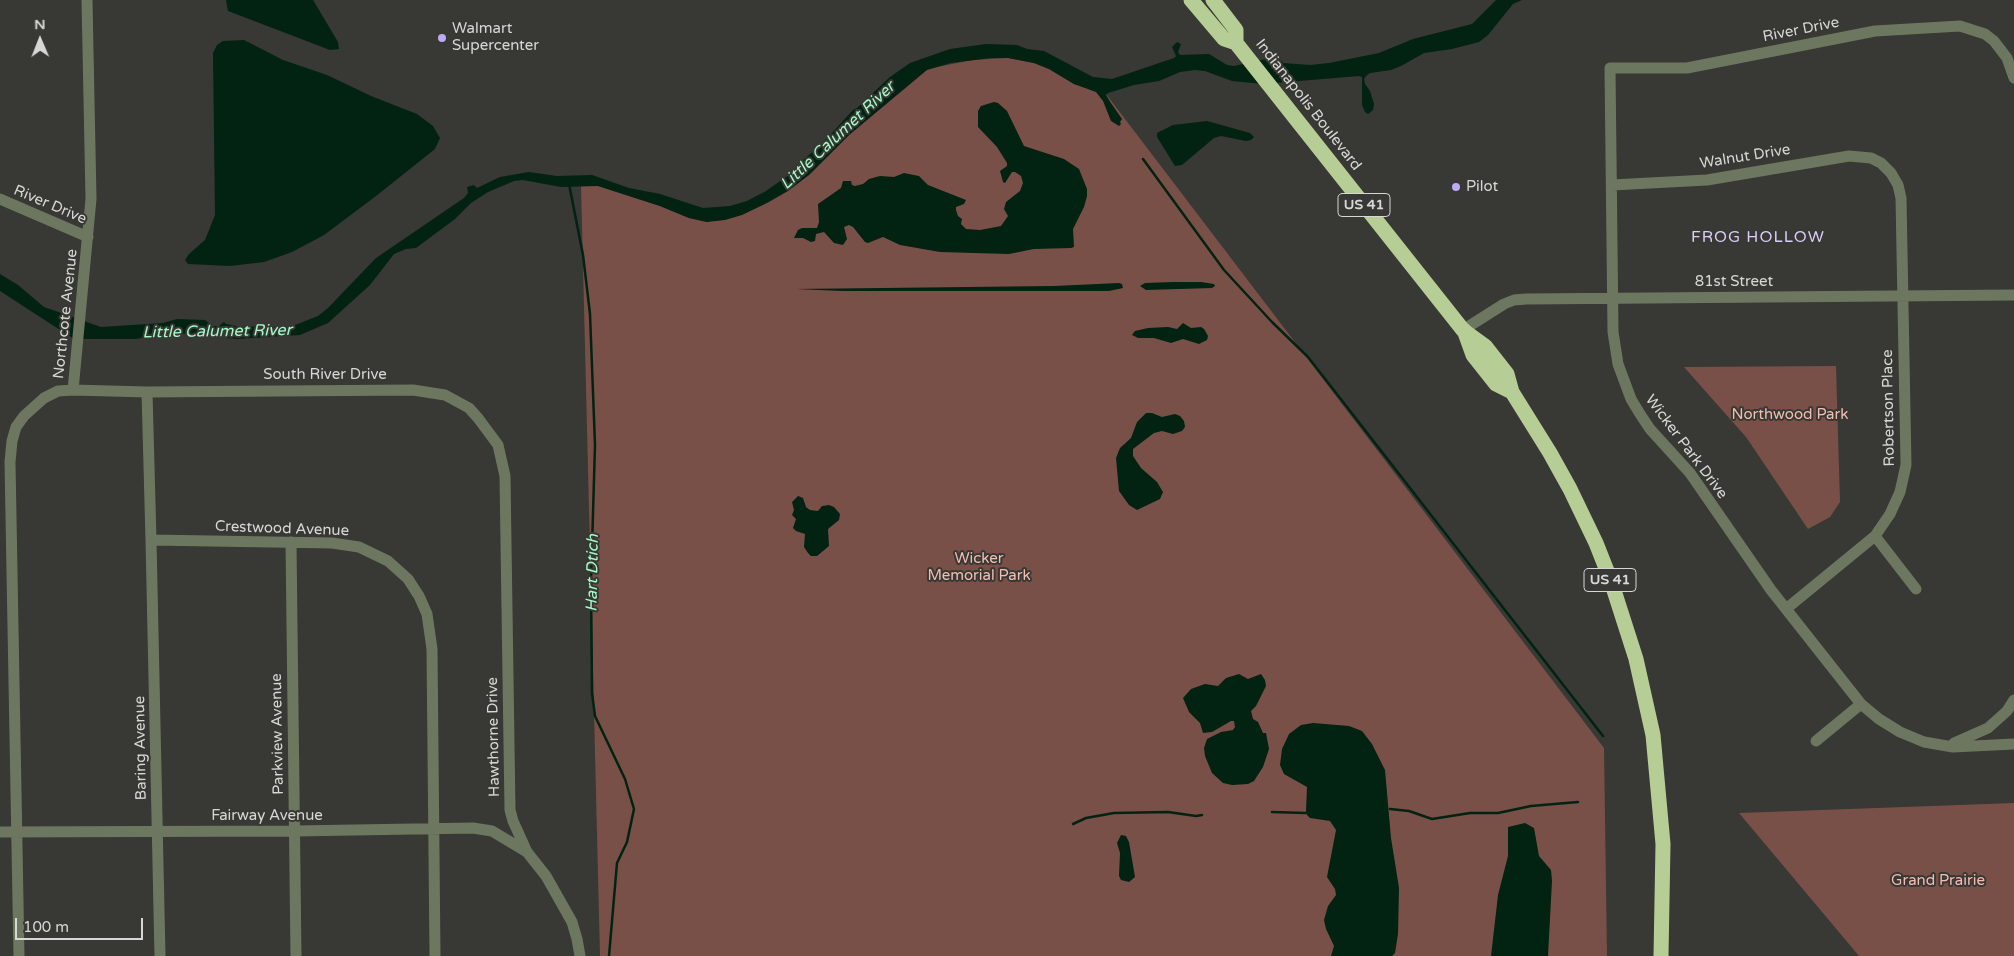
<!DOCTYPE html>
<style>
body{margin:0}
#map{position:relative;width:2014px;height:956px;overflow:hidden;background:#383834;font-family:"Varela Round",sans-serif}
canvas{display:block}
.north{position:absolute;left:15px;top:15px;width:50px;height:50px;-webkit-text-stroke:4px #383834;paint-order:stroke;rotate:359deg;font-size:14px;font-weight:700;line-height:20px;text-align:center;color:#d7d7d5}
.north::after{content:'';display:block;margin:auto;width:18px;height:22px;background:#d7d7d5;clip-path:polygon(50% 0,100% 100%,50% 72%,0 100%)}
.scale{position:absolute;left:15px;top:918px;width:128px;height:22px;box-sizing:border-box;border:2px solid #d7d7d5;border-top:0;padding-left:6px;font-size:15px;line-height:18px;white-space:nowrap;color:#d7d7d5;-webkit-text-stroke:4px #383834;paint-order:stroke}
</style>
<div id="map">
<canvas width="2014" height="956"></canvas>
<div class="north">N</div>
<div class="scale">100 m</div>
</div>
<script>
const context = document.querySelector('canvas').getContext('2d');
context.lineJoin = 'round';
function fillPath(path, color) {
  context.fillStyle = color;
  context.fill(path, 'evenodd');
}
function toPath(rows) {
  const path = new Path2D();
  for (const r of rows) {
    path.moveTo(r[0], r[1]);
    for (let i = 2; i < r.length; i += 2) path.lineTo(r[i], r[i + 1]);
  }
  return path;
}
function trace(path, color, width, dash) {
  context.strokeStyle = color;
  context.lineWidth = width;
  context.lineCap = dash ? 'butt' : 'round';
  context.setLineDash(dash || []);
  context.stroke(path);
}
function label(font, color, halo, rows, align = 'center') {
  context.font = font + ' "Varela Round",sans-serif';
  context.lineWidth = 4;
  context.setLineDash([]);
  context.textBaseline = 'middle';
  context.strokeStyle = halo;
  context.fillStyle = color;
  for (const [text, x, y, turn = 0] of rows) {
    context.save();
    context.translate(x, y);
    context.rotate((+turn || 0) * Math.PI / 180);
    context.textAlign = isNaN(turn) ? turn : align;
    if (halo) context.strokeText(text, 0, 0);
    context.fillText(text, 0, 0);
    context.restore();
  }
}
const green = toPath([
 [1008,58,1034,63,1049,69,1074,84,1106,94,1604,748,1607,956,600,956,581,185,598,186,660,206,689,218,707,222,809,175,849,135,927,69,972,60],
 [1836,366,1840,502,1830,517,1808,529,1746,437,1684,367],
 [2014,803,2014,956,1859,956,1739,813]
]);
const water = toPath([
 [226,0,313,0,338,42,339,49,330,50,228,11],
 [1496,0,1522,0,1513,4,1488,35,1479,42,1452,49,1424,53,1401,66,1391,70,1370,73,1367,75,1364,79,1365,84,1370,91,1374,104,1373,110,1368,114,1365,112,1362,105,1362,77,1359,76,1263,84,1232,81,1205,71,1195,70,1180,72,1159,81,1134,85,1108,93,1106,95,1111,103,1122,119,1120,122,1121,124,1119,126,1111,121,1103,101,1096,92,1074,84,1049,69,1034,63,1008,58,991,58,951,63,927,70,849,135,809,175,788,191,767,203,742,215,725,220,707,222,689,218,660,206,598,186,561,187,523,180,514,181,488,192,471,203,455,219,416,248,406,249,394,254,370,285,328,323,300,335,237,339,226,338,220,331,214,331,205,338,180,333,155,335,136,339,74,339,0,291,0,274,18,285,44,307,101,327,163,323,177,319,205,320,213,326,219,326,224,322,226,324,236,326,290,327,318,316,328,308,376,258,464,198,468,193,467,187,474,185,477,188,500,177,529,172,557,176,592,175,629,188,660,194,703,208,730,206,747,201,766,191,796,170,803,160,821,145,853,110,857,108,890,77,910,63,950,49,986,44,1017,45,1027,49,1044,51,1093,77,1112,79,1174,58,1176,56,1172,47,1177,42,1181,44,1178,52,1180,55,1209,54,1227,65,1234,66,1271,58,1282,61,1283,63,1310,65,1329,63,1379,53,1413,39,1472,24],
 [244,40,283,60,327,75,371,96,417,114,433,126,440,138,435,149,376,196,324,235,292,252,264,262,230,266,188,264,185,260,189,254,205,240,215,215,213,53,217,45,223,41],
 [994,102,998,103,1007,111,1024,146,1064,159,1079,169,1087,189,1087,196,1084,207,1073,229,1074,247,1071,248,1034,249,1009,254,940,252,900,245,883,237,868,243,865,242,853,227,849,225,844,227,847,239,843,245,834,243,824,232,816,234,815,241,811,242,803,238,794,238,798,230,802,228,817,228,819,222,818,204,841,188,843,181,851,181,852,185,855,186,863,184,869,179,880,176,894,177,904,173,919,176,928,185,966,200,964,204,956,207,956,210,958,216,962,219,961,224,966,229,980,230,1001,226,1008,216,1004,209,1006,202,1020,191,1023,183,1021,176,1015,172,1012,172,1005,183,1003,182,1000,171,1007,166,1007,163,997,147,978,127,978,111,981,106],
 [1207,121,1250,133,1254,137,1251,140,1246,141,1221,136,1214,138,1182,165,1175,166,1157,137,1157,133,1173,125],
 [1173,282,1201,282,1214,284,1215,286,1212,288,1146,290,1140,286,1145,283],
 [1119,283,1122,284,1123,288,1109,291,842,291,796,289,1054,286],
 [1183,323,1191,328,1201,327,1204,329,1208,336,1207,340,1199,344,1183,339,1171,343,1154,338,1138,338,1132,335,1135,331,1148,328,1168,327,1177,329],
 [1146,413,1152,413,1162,417,1175,414,1180,416,1184,421,1185,427,1182,431,1173,434,1162,431,1154,433,1133,449,1133,456,1141,468,1157,482,1163,492,1160,499,1137,510,1129,505,1119,491,1116,458,1120,448,1131,438,1137,422],
 [798,496,803,498,806,507,810,510,818,511,822,506,829,505,834,507,840,514,839,520,828,529,829,546,817,556,811,556,808,553,804,547,805,534,796,531,793,528,796,519,792,515,794,510,792,502],
 [1239,674,1248,679,1261,674,1265,680,1266,686,1256,706,1251,711,1253,719,1258,722,1263,733,1266,733,1269,749,1263,767,1254,781,1248,784,1232,785,1223,783,1212,773,1205,756,1204,748,1207,739,1221,732,1233,730,1235,727,1234,721,1231,721,1212,732,1203,733,1200,723,1189,712,1183,698,1191,689,1205,684,1218,686,1226,678],
 [1313,723,1349,726,1362,731,1372,744,1385,770,1391,838,1399,888,1398,934,1395,953,1392,956,1331,956,1334,946,1326,929,1324,920,1328,906,1336,895,1335,889,1327,877,1336,830,1330,821,1310,818,1307,815,1306,811,1307,787,1284,774,1280,765,1282,749,1289,734,1301,725],
 [1525,823,1534,828,1539,856,1551,870,1552,881,1548,956,1491,956,1498,895,1508,856,1508,827],
 [1121,835,1126,836,1129,842,1135,877,1129,882,1121,880,1119,876,1120,853,1117,843]
]);
const stream = toPath([
 [1143,159,1224,270,1272,322,1308,357,1603,736],
 [569,184,583,255,590,314,595,445,591,582,592,693,595,716,625,779,634,809,627,842,617,863,609,956],
 [1390,809,1409,811,1432,819,1470,813,1498,813,1531,806,1578,802],
 [1272,812,1306,813],
 [1073,824,1086,818,1114,813,1168,812,1196,816,1202,815]
]);
const minor = toPath([
 [2014,78,2007,58,1994,41,1985,34,1960,26,1875,31,1687,68,1610,68,1613,332,1618,364,1631,399,1640,414,1650,429,1690,473,1771,590,1861,704,1879,719,1900,732,1924,742,1953,747,2014,744],
 [1612,185,1707,180,1849,156,1871,158,1881,163,1891,173,1898,185,1901,198,1906,465,1900,492,1890,514,1875,536,1786,609],
 [0,199,88,237],
 [1463,330,1504,304,1514,300,1526,299,2014,295],
 [73,390,147,392,413,390,445,395,469,408,478,418,498,445,505,476,510,810,513,821,527,852,546,876,572,922,577,939,580,956],
 [147,392,151,540,332,543,359,547,388,561,408,579,419,596,427,614,432,649,435,956],
 [1875,536,1916,589],
 [151,540,160,956],
 [291,542,296,956],
 [1816,741,1861,704],
 [1954,743,1988,728,2007,711,2014,700],
 [0,832,295,831,473,828,492,831,527,852],
 [19,956,10,462,12,441,16,427,24,416,44,398,58,391,73,390,91,199,87,0]
]);
const highway = toPath([
 [1191,0,1224,39,1236,43],
 [1213,0,1236,30,1236,43,1296,119,1463,330,1485,346,1507,374,1512,392,1550,453,1570,489,1596,543,1611,581,1636,659,1653,735,1663,844,1661,956],
 [1464,330,1473,355,1496,384,1512,392]
]);
const markers = [
 [442,38,5,"#bda9f5"],
 [1456,187,5,"#bda9f5"]
];
const shields = [
 [1364,205,52],
 [1610,580,52]
];
const shieldNames = [
 ["US 41",1364,205],
 ["US 41",1610,580]
];
const poiNames = [
 ["Walmart",452,29],
 ["Supercenter",452,46],
 ["Pilot",1466,187]
];
const streetNames = [
 ["River Drive",1801,30,-11],
 ["Indianapolis Boulevard",1308,105,52],
 ["Walnut Drive",1745,157,-9],
 ["River Drive",50,205,23],
 ["81st Street",1734,282],
 ["Northcote Avenue",66,314,-84],
 ["South River Drive",325,375],
 ["Robertson Place",1889,408,-91],
 ["Wicker Park Drive",1686,447,53],
 ["Crestwood Avenue",282,529,2],
 ["Parkview Avenue",278,734,-91],
 ["Hawthorne Drive",494,737,-91],
 ["Baring Avenue",141,748,-91],
 ["Fairway Avenue",267,816]
];
const parkNames = [
 ["Northwood Park",1790,415],
 ["Wicker",979,559],
 ["Memorial Park",979,576],
 ["Grand Prairie",1938,881]
];
const waterNames = [
 ["Little Calumet River",838,136,-43],
 ["Little Calumet River",217,332,-1],
 ["Hart Dtich",593,573,-89]
];
const neighbourhoodNames = [
 ["FROG HOLLOW",1758,238]
];
fillPath(green, '#795048');
fillPath(water, '#022212');
trace(stream, '#022212', 2.5);
trace(minor, '#6d7760', 11);
trace(highway, '#b6ce95', 15);
for (const [x, y, r, color] of markers) {
  const dot = new Path2D();
  dot.arc(x, y, r, 0, 2 * Math.PI);
  context.fillStyle = color;
  context.fill(dot);
  trace(dot, '#383834', 2);
}
for (const [x, y, w] of shields) {
  const box = new Path2D();
  box.roundRect(x - w / 2, y - 11.5, w, 23, 4);
  context.fillStyle = '#383834';
  context.fill(box);
  trace(box, '#d7d7d5', 1);
}
label('bold 14px', '#d7d7d5', null, shieldNames);
label('15px', '#d7d7d5', '#383834', poiNames, 'left');
label('15px', '#d7d7d5', '#383834', streetNames);
label('15px', '#f5bdb2', '#383834', parkNames);
label('italic 16px', '#a3fbc8', '#383834', waterNames);
context.letterSpacing = '1px';
label('16px', '#d8cef9', '#383834', neighbourhoodNames);
context.letterSpacing = '0px';
</script>
